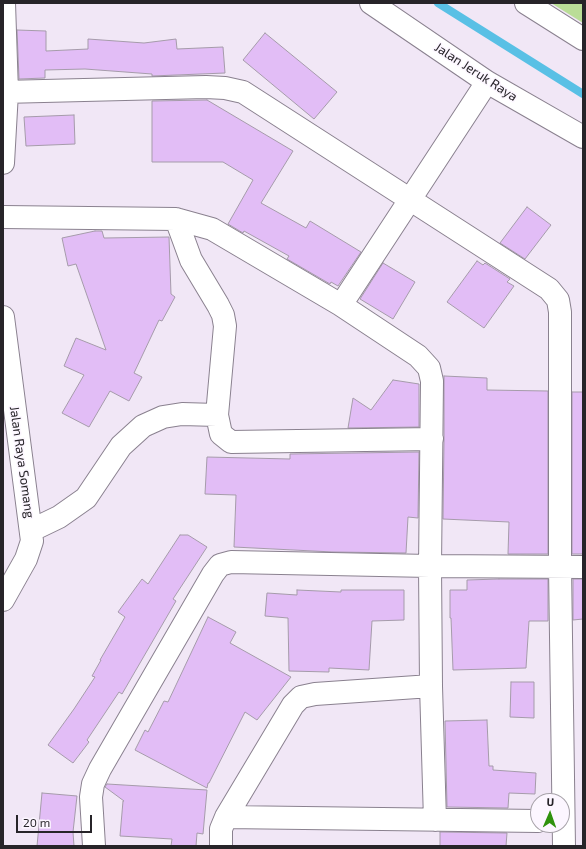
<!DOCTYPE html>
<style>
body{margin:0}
#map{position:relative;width:586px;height:849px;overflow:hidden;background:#f1e7f6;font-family:"Exo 2",sans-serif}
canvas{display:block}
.frame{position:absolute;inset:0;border:4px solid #272429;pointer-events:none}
.north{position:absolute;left:530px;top:793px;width:40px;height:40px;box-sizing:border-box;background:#fcf6ff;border:1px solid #a7a2a9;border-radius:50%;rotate:2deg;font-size:11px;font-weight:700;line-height:16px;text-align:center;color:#272429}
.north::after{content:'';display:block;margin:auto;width:14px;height:18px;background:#2f910d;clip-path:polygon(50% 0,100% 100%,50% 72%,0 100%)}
.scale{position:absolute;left:16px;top:815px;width:76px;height:18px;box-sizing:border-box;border:2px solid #272429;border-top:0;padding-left:5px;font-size:12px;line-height:14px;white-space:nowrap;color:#272429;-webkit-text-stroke:3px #fcf6ff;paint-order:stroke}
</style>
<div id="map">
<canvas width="586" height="849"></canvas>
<div class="frame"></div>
<div class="north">U</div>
<div class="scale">20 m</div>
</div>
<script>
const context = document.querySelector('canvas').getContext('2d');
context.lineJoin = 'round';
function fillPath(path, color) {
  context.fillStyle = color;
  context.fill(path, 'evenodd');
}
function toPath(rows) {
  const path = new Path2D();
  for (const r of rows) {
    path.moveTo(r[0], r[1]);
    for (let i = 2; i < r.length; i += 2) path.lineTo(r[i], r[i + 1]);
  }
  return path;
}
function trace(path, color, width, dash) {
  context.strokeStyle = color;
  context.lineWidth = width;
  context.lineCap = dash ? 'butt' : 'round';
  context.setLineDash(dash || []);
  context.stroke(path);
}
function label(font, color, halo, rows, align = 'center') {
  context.font = font + ' "Exo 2",sans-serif';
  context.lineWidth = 3;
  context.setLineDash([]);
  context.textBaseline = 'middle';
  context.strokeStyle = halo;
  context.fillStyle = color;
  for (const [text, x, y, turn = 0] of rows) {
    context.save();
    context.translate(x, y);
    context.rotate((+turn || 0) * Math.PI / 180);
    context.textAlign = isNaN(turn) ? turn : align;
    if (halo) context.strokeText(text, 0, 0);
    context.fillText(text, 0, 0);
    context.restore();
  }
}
const green = toPath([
 [551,3,583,3,583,23]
]);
const stream = toPath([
 [438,3,583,94]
]);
const building = toPath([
 [17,30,46,31,46,51,88,49,88,39,144,43,176,39,177,49,223,47,225,73,152,76,152,74,85,69,45,70,45,78,19,79,17,30],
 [265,33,337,92,314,119,243,60,265,33],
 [207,100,293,151,261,203,306,228,310,221,361,252,338,286,331,282,330,284,287,259,289,256,244,231,243,233,228,224,253,180,223,162,152,162,152,101,207,100],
 [74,115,75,144,26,146,24,117,74,115],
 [527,207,551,225,525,259,500,243,527,207],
 [95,231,102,231,104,238,169,237,171,294,175,297,162,321,159,320,134,373,142,377,129,401,110,391,89,427,62,413,84,375,64,366,76,338,106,350,76,264,68,266,62,238,95,231],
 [477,261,483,265,485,263,510,279,507,282,514,286,484,328,447,302,477,261],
 [383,263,415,282,393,319,360,299,383,263],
 [444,376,487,378,487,390,548,391,548,554,508,554,509,522,443,519,444,439,444,376],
 [393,380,419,384,419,427,348,428,353,398,371,410,393,380],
 [572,392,583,392,583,554,572,554,572,392],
 [419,452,418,518,408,517,406,553,333,552,234,547,236,495,205,494,207,457,290,459,290,454,419,452],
 [180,535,188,535,207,547,173,599,176,601,122,694,119,692,87,740,89,742,73,763,48,745,74,709,95,677,92,676,101,660,100,660,125,617,118,612,142,579,148,584,180,535],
 [499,579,548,579,548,621,529,621,526,668,453,670,451,618,450,618,450,590,467,590,467,580,499,579],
 [573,579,583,579,583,619,573,620,573,579],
 [297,590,341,592,341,590,404,590,404,620,372,621,369,670,329,668,329,672,289,671,288,618,265,616,267,593,297,595,297,590],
 [208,617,236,632,230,643,291,677,257,720,245,712,209,783,208,783,207,788,135,750,145,730,148,732,164,701,168,702,208,617],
 [511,682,534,682,534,718,510,717,511,682],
 [487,720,489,766,493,766,493,770,536,773,535,794,509,793,508,808,447,807,445,721,487,720],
 [107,784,207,790,203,834,197,833,196,846,171,846,172,839,120,836,123,801,124,801,105,787,107,784],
 [42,793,77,796,73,832,74,846,37,846,42,793],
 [440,832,507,833,506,846,440,846,440,832]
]);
const minor = toPath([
 [371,3,487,82,583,137],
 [526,3,583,39],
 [3,92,206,87,225,88,243,92,549,289,558,300,560,312,560,567,564,846],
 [3,163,7,92,4,3],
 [3,217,176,219,212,229,341,305,418,356,429,368,432,381,430,566,431,686,435,820],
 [176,219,191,260,218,305,223,315,225,326,217,415,221,434,231,442,432,439],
 [341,305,487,82],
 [3,317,32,541,26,559,3,600],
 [32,530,59,517,86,498,121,446,143,426,163,417,182,414,217,415],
 [226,817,538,821],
 [94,846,91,797,93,784,100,769,213,574,220,565,231,562,430,566,583,567],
 [221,846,221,829,226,817,293,705,301,697,315,694,431,686]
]);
const streetNames = [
 ["Jalan Jeruk Raya",476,72,33],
 ["Jalan Raya Somang",22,462,82]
];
fillPath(green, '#badd97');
trace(stream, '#59c0e5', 8);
fillPath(building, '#e2bdf6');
trace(building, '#a59baa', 1);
trace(minor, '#8a818f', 24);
trace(minor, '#fff', 22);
label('13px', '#272429', '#fcf6ff', streetNames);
</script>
